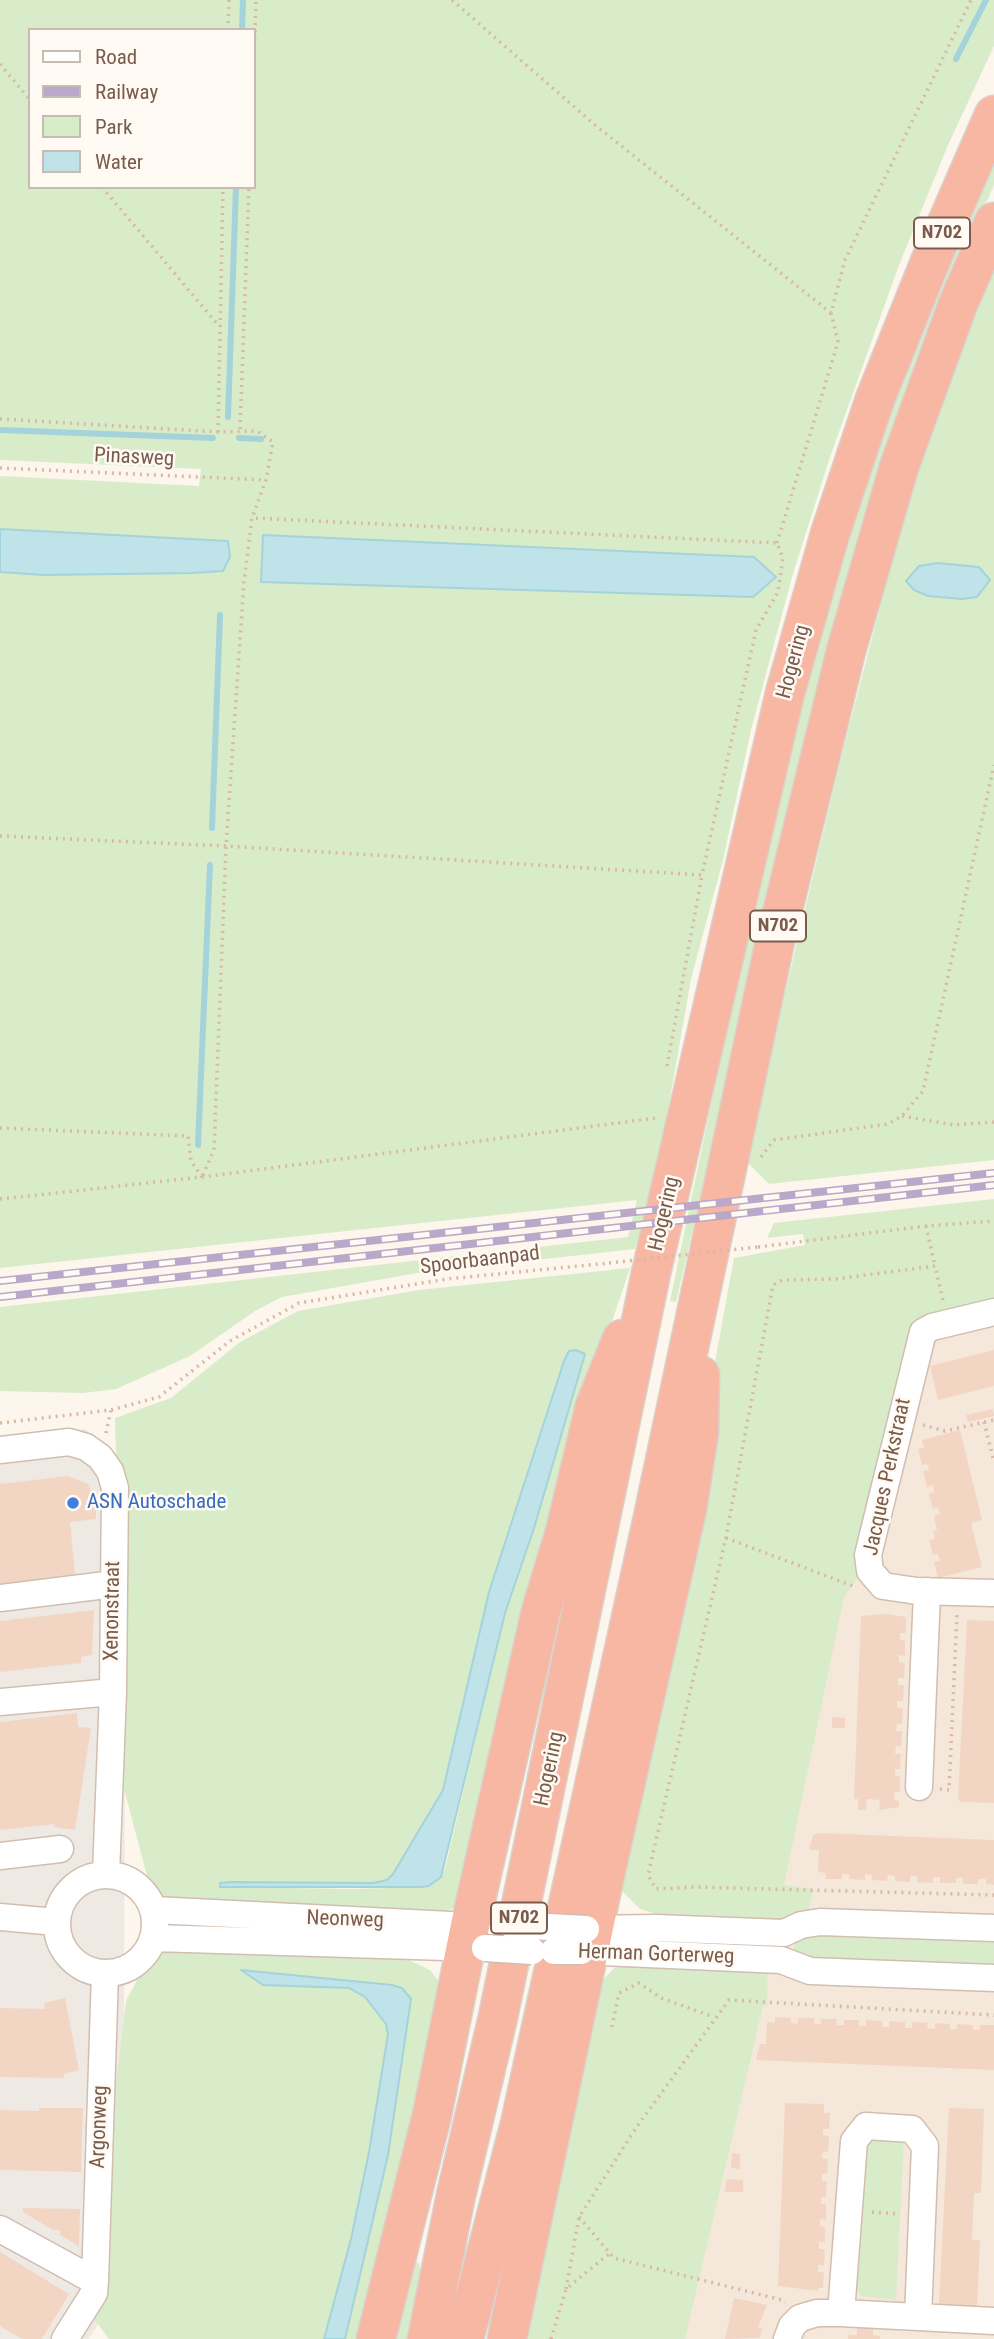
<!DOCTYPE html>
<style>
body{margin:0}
#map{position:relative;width:994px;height:2339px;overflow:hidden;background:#fdf6ec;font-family:"Roboto Condensed",sans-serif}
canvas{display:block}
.legend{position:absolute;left:28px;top:28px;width:228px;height:161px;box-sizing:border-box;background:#fffaf3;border:2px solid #cabbb1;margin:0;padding:9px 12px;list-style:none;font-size:21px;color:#7a5c4d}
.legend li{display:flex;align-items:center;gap:14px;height:35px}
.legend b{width:35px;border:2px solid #cabbb1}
</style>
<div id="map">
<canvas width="994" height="2339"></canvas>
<ul class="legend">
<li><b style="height:9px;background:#fff"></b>Road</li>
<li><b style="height:9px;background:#b9a8c9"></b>Railway</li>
<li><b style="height:19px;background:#d8ecc9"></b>Park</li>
<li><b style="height:19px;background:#bfe3e8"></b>Water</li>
</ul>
</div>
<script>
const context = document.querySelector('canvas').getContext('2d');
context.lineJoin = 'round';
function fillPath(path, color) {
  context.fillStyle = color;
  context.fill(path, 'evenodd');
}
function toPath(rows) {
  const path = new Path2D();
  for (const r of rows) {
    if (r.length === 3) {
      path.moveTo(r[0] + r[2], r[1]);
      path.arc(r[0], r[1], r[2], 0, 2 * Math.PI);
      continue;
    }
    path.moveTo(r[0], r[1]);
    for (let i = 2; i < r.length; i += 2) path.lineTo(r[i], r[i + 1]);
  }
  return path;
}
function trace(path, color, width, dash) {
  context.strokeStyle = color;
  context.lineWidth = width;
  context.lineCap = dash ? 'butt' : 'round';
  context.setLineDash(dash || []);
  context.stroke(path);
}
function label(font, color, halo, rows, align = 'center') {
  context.font = font + ' "Roboto Condensed",sans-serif';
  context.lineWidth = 5;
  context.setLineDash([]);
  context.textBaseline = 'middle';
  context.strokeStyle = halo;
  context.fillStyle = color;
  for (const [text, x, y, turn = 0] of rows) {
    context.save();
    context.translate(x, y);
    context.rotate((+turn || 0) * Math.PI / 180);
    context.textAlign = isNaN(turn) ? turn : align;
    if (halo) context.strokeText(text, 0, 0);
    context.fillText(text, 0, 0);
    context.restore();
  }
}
const residential = toPath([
 [994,1294,994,2339,653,2339,836,1592,920,1313]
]);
const industrial = toPath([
 [85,1429,126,1464,123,2284,89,2339,0,2339,0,1440]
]);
const green = toPath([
 [0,0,994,0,994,46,948,145,899,265,830,457,792,577,751,730,723,860,691,979,657,1173,635,1249,417,1273,282,1297,255,1311,190,1356,116,1389,83,1393,0,1391,0,1307,628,1237,637,1200,0,1268,0,572,43,575,193,573,223,571,230,557,227,541,0,529,0,476,199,486,201,469,0,460],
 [30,30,254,30,254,187,30,187],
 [264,535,754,557,776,577,262,582],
 [994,138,994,185,966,248,806,739,676,1302,670,1301,788,734,873,448],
 [994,255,994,1160,769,1184,745,1160,843,750,917,464],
 [994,1199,994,1299,914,1321,858,1577,844,1597,784,1885,814,1889,806,1918,765,1926,659,1915,640,1909,619,1888,734,1258,805,1245,803,1234,767,1238,774,1223],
 [630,1268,606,1339,456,1907,440,1914,166,1903,147,1876,124,1789,115,1418,171,1398,240,1342,298,1311,419,1290],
 [585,1354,534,1528,505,1613,445,1869,436,1882,421,1887,354,1889,220,1887,230,1882,373,1883,387,1880,393,1874,443,1790,489,1592,564,1361],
 [799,1934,994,1937,994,1972,808,1965,793,1951],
 [166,1947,409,1960,430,1970,440,1983,369,2339,345,2339,388,2155,411,1999,402,1988,392,1985,246,1971,264,1985,349,1988,365,1997,386,2023,388,2034,369,2152,351,2239,324,2339,109,2339,92,2316,107,2289,110,2271,115,2094,126,2001,139,1976],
 [620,1962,768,1966,767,2006,763,2006,685,2339,518,2339,599,1984],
 [872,2138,904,2141,896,2300,861,2296,856,2287,864,2146],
 [441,2145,415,2262,419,2263,422,2277,407,2339,383,2339]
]);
const water = toPath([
 [0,529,228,541,230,557,223,571,193,573,43,575,0,572,0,529],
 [263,535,754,557,776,577,753,597,261,582,263,535],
 [937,563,979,567,990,580,977,597,962,599,928,596,914,590,906,581,919,566,937,563],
 [576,1350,585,1354,534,1528,505,1613,441,1877,429,1886,421,1887,220,1887,220,1883,230,1882,373,1883,387,1880,393,1874,443,1790,489,1592,564,1361,569,1351,576,1350],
 [241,1970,392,1985,402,1988,411,1999,388,2155,345,2339,324,2339,351,2239,369,2152,388,2034,386,2024,365,1997,349,1988,263,1985,241,1970]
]);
const stream = toPath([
 [242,30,243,0],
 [956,59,986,0],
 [228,417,236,187],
 [0,430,213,438],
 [239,438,261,439],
 [212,828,220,615],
 [198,1145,210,865]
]);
const building = toPath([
 [994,1350,994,1386,938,1400,930,1366],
 [993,1409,994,1416,968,1422,966,1415],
 [960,1430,982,1520,971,1523,982,1567,938,1578,934,1562,940,1561,938,1554,933,1555,929,1540,935,1539,933,1531,937,1530,934,1516,940,1514,938,1507,933,1509,929,1494,934,1492,933,1485,927,1487,923,1471,929,1470,927,1463,922,1465,918,1449,924,1448,922,1440],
 [68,1476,88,1484,96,1502,96,1519,70,1522,76,1582,0,1590,0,1484],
 [94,1610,92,1655,81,1657,81,1663,0,1672,0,1621],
 [885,1614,906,1617,906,1633,900,1633,900,1640,905,1640,905,1656,899,1655,899,1662,905,1663,904,1678,898,1678,898,1685,904,1685,903,1701,897,1701,897,1708,903,1708,902,1724,897,1724,896,1731,902,1731,901,1746,896,1746,895,1754,901,1754,900,1769,895,1769,895,1776,900,1776,900,1792,894,1792,894,1799,899,1801,899,1807,879,1810,880,1800,867,1799,866,1810,858,1810,858,1799,854,1799,861,1616],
 [967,1620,994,1621,994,1803,960,1802,958,1799],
 [77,1713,78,1727,91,1728,75,1830,54,1827,55,1824,0,1830,0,1722],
 [832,1717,845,1718,845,1728,832,1728],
 [819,1833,994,1840,994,1885,986,1884,986,1879,978,1879,978,1884,963,1884,963,1878,956,1878,956,1883,940,1883,940,1877,933,1877,933,1883,917,1882,917,1876,910,1876,910,1882,895,1881,895,1876,888,1875,887,1881,872,1880,872,1875,865,1874,865,1880,849,1879,849,1874,842,1874,842,1879,826,1879,826,1873,818,1872,819,1850,809,1850,813,1835],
 [65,1998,79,2070,64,2074,64,2078,0,2077,0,2008,45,2009,44,2003],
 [775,2017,791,2018,791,2023,798,2024,798,2018,814,2018,814,2024,821,2024,821,2019,837,2019,836,2025,844,2025,844,2020,859,2020,859,2026,866,2026,866,2020,882,2021,882,2027,889,2027,889,2021,905,2022,905,2028,912,2028,912,2022,928,2023,927,2028,935,2029,935,2023,950,2024,950,2029,957,2029,957,2024,973,2025,973,2030,980,2030,980,2025,994,2025,994,2070,756,2060,760,2044,766,2044,767,2022,775,2023],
 [785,2103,824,2104,824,2113,830,2113,829,2129,823,2129,823,2135,829,2136,828,2152,823,2151,822,2158,828,2159,827,2174,822,2174,822,2181,827,2181,826,2197,821,2197,821,2204,826,2204,826,2220,820,2219,820,2226,825,2227,825,2242,819,2242,819,2249,825,2249,824,2265,818,2265,818,2272,824,2272,823,2288,818,2288,818,2291,778,2286],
 [39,2108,83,2108,81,2172,0,2170,0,2110,39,2111],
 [949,2108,984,2109,981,2193,974,2193,972,2240,980,2240,977,2308,941,2306,939,2303],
 [732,2153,740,2154,740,2169,731,2168],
 [726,2179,743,2180,743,2192,725,2192],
 [23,2208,80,2209,79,2246,60,2235,60,2230,53,2230,23,2212],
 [0,2252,69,2294,42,2339,22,2339,0,2326],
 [734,2298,767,2305,758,2327,762,2328,760,2338,725,2339],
 [857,2327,873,2328,873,2335,880,2336,880,2339,848,2339,848,2335,857,2335]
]);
const path = toPath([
 [452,0,595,125,831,313],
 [228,30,229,0],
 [254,60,256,0],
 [0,64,30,100],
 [102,187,218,325],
 [0,419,218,432,257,431,273,442,266,480,252,518],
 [240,429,249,187],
 [218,432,223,187],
 [0,468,266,480],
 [777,543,838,342,831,313,845,260,971,0],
 [0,836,226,846,702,875,756,630,778,592,783,558,777,543,252,518,244,582,226,846,214,1150,202,1177],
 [667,1066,702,875],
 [902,1116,954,1125,994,1122],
 [0,1128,188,1136,191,1161,202,1177],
 [761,1157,774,1140,888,1124,902,1116,923,1091,994,765],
 [0,1199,202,1177,656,1118],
 [926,1226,935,1266],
 [758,1247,926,1226,994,1221],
 [943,1300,935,1266,835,1279,782,1280,773,1285,726,1537,648,1875,656,1889,694,1887,994,1895],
 [984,1422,994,1462],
 [0,1423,111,1410,159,1397,230,1341,299,1303,447,1279,609,1263],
 [923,1425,945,1431,994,1420],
 [106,1433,111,1410],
 [726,1538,853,1586],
 [940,1789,949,1790,957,1615],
 [612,2027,619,1993,639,1983,661,1998,714,2017],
 [872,2212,899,2214],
 [579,2217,614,2258,782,2300,785,2303],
 [566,2289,579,2217,636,2128,729,2000,994,2015],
 [551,2339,566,2289,610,2253]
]);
const minor = toPath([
 [994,1312,932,1327,923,1332,868,1555,870,1571,883,1586,917,1591,994,1593],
 [0,1450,69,1442,86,1447,100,1457,110,1471,115,1488,113,1692,106,1874],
 [0,1598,114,1584],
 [0,1702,113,1692],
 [919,1787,927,1591],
 [0,1856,60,1849],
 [106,1924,49],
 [154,1910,470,1926,512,1925],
 [0,1917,56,1922],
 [586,1929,656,1928,784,1933,801,1925,820,1922,994,1928],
 [154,1938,479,1948],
 [581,1951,781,1960,810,1971,994,1978],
 [0,2229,95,2281],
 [918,2317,925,2146,912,2129,866,2126,854,2141,841,2313,918,2317,994,2321],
 [65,2339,94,2293,95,2281,105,1973],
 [787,2339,792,2326,800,2318,817,2313,841,2313]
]);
const highway = toPath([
 [376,2339,432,2115,470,1926,541,1611,565,1532,595,1406,622,1339],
 [427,2339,456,2195,498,2017,651,1273,785,693,830,534,875,399,930,262,994,115],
 [464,2339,520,2124,652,1522,774,946,846,651,899,467,958,304,994,222],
 [507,2339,606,1870,687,1509,699,1433,700,1375]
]);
const rail = toPath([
 [0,1281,994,1173],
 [0,1297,994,1185]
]);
const pathBridge = toPath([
 [609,1263,758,1247]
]);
const minorBridge = toPath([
 [512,1925,586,1929],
 [485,1948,532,1951],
 [554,1951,581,1951]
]);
const markers = [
 [73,1503,7,"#3f7fe0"]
];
const shields = [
 [942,233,56],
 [778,926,56],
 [519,1918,56]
];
const shieldNames = [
 ["N702",942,233],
 ["N702",778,926],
 ["N702",519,1918]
];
const streetNames = [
 ["Pinasweg",134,458,3],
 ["Hogering",794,662,-75],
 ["Hogering",665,1214,-77],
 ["Spoorbaanpad",480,1261,-7],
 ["Jacques Perkstraat",888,1477,-78],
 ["Xenonstraat",113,1611,-89],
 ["Hogering",550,1769,-78],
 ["Neonweg",345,1920,2],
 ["Herman Gorterweg",656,1955,2],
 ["Argonweg",100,2127,-88]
];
const shopNames = [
 ["ASN Autoschade",87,1503]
];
fillPath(residential, '#f5e8da');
fillPath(industrial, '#efe9e4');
fillPath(green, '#d8ecc9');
fillPath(water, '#bfe3e8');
trace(water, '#a5d3da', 2);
trace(stream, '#a5d3da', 6);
fillPath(building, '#f3d5c3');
trace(minor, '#d1beb0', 29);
trace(highway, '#dad1cd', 41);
trace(path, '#d9b8a5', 3.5, [2, 5]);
trace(minor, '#fff', 26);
trace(highway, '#f7b7a3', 38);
trace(rail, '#b9a8c9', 8);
trace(rail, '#fffaf3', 5, [16]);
trace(minorBridge, '#d1beb0', 29, []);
trace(pathBridge, '#d9b8a5', 3.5, [2, 5]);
trace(minorBridge, '#fff', 26);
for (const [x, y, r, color] of markers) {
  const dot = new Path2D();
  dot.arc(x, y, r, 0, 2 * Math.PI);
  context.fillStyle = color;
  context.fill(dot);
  trace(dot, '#fffaf3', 2.5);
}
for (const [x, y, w] of shields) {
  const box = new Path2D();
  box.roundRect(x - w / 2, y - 15.5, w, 31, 5);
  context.fillStyle = '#fffaf3';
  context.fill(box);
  trace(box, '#7a5c4d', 2);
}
label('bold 19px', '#7a5c4d', null, shieldNames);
label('21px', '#7a5c4d', '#fffaf3', streetNames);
label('21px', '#366cbe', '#fffaf3', shopNames, 'left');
</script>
